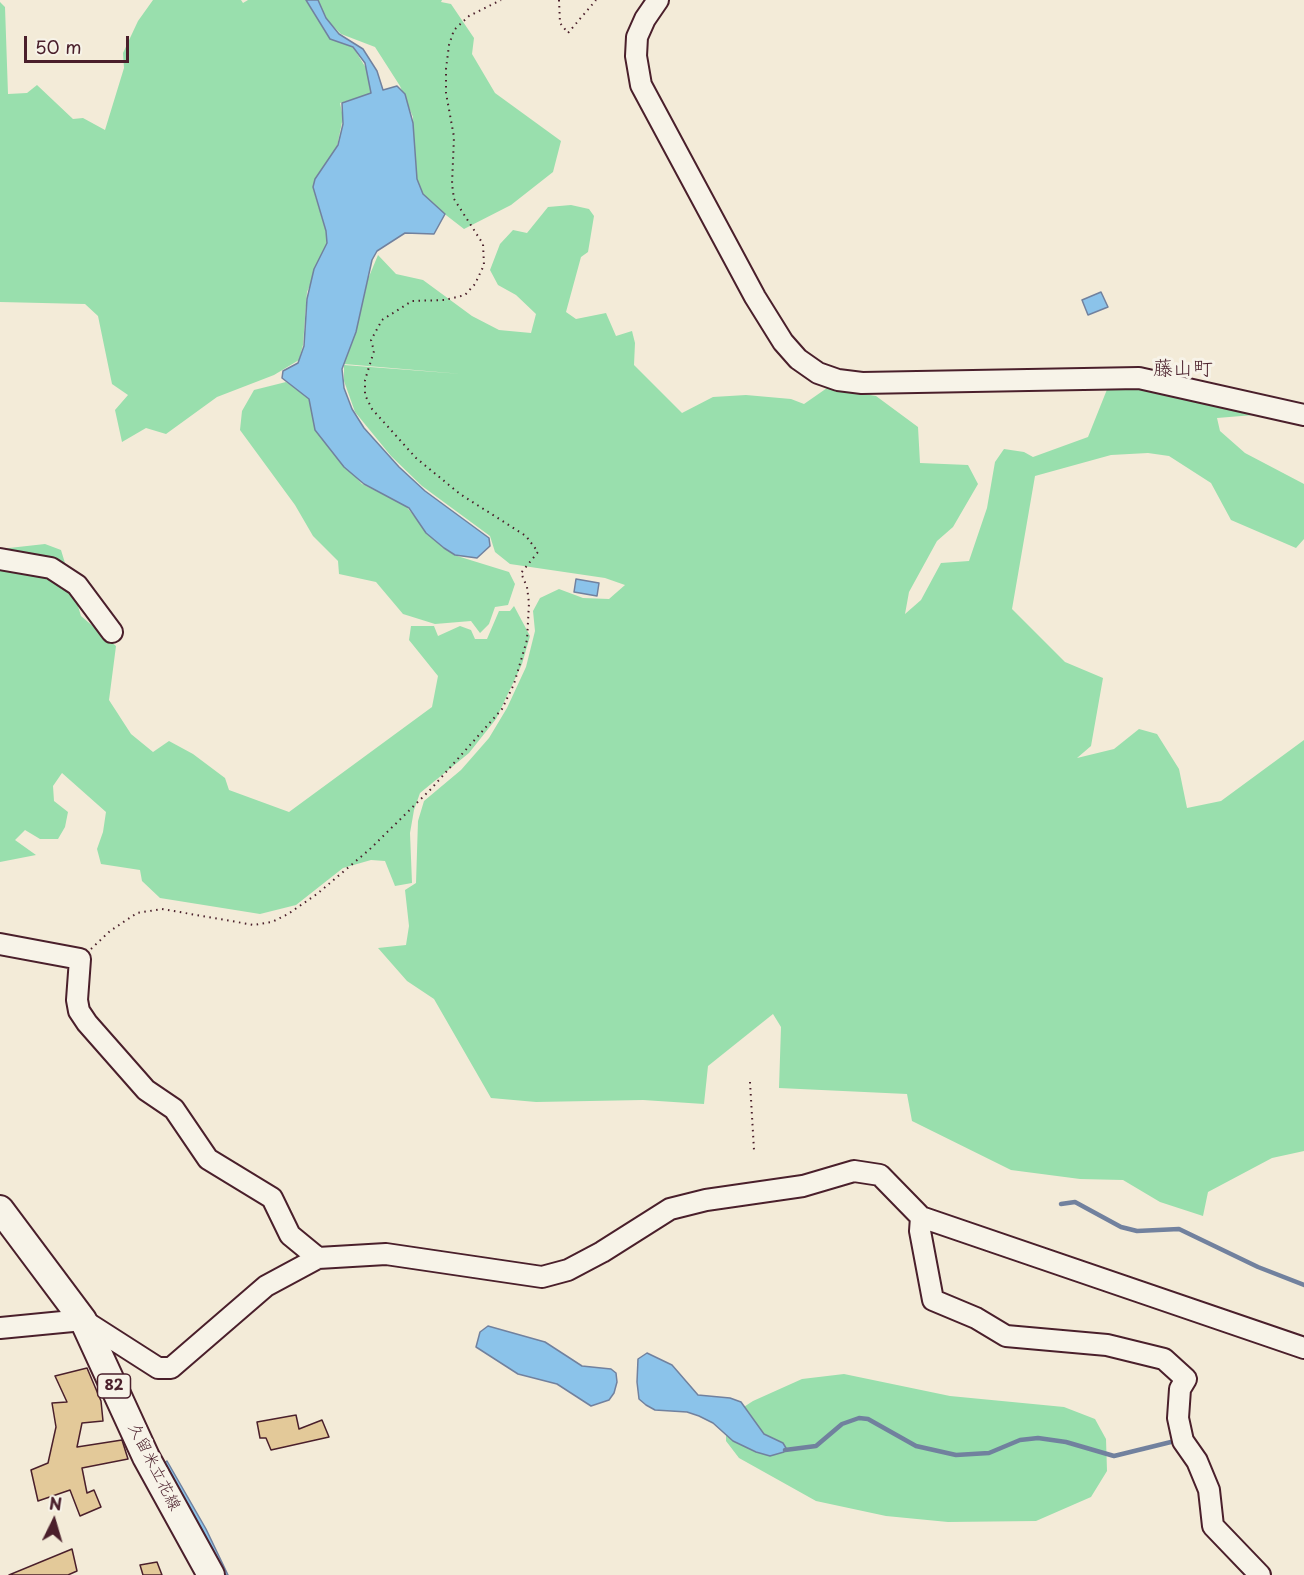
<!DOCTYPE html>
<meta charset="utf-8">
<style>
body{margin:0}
#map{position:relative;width:1304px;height:1575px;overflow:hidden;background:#f3ebd8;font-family:"Playpen Sans",sans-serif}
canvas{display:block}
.north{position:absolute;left:24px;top:1491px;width:60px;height:60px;-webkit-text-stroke:4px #f7f3e8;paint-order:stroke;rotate:5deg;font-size:16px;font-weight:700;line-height:24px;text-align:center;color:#4a1f2b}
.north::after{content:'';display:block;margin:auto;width:21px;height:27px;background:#4a1f2b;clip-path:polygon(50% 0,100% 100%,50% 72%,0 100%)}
.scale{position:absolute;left:24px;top:36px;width:105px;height:27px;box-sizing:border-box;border:3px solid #4a1f2b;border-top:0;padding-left:8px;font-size:18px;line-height:21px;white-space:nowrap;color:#4a1f2b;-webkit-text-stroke:4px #f7f3e8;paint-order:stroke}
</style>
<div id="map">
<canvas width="1304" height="1575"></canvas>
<div class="north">N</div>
<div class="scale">50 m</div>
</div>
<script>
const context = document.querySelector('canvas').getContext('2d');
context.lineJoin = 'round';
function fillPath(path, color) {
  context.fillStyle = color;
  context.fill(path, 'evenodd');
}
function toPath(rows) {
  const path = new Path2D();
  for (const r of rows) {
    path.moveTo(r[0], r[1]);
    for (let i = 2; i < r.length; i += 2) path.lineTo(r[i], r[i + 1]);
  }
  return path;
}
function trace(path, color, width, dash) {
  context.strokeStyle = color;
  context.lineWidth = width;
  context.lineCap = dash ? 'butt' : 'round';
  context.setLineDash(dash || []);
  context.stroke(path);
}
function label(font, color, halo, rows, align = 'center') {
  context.font = font + ' "Playpen Sans","Klee One",sans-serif';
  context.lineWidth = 6;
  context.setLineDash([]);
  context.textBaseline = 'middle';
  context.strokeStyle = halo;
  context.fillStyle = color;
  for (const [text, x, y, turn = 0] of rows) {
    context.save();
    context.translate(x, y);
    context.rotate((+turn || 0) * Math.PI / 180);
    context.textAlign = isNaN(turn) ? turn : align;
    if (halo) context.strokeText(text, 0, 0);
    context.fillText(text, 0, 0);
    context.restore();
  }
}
const green = toPath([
 [153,0,241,0,243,3,248,0,306,0,330,39,353,47,366,68,371,94,340,103,343,117,337,147,315,181,313,188,327,235,327,245,307,292,303,345,299,360,274,375,217,397,166,434,146,428,122,442,115,410,128,395,112,384,98,316,85,304,0,302,0,2,5,7,8,94,27,93,37,85,73,119,83,118,105,130,124,68,123,53,138,21],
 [318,0,442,0,441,2,451,4,474,38,472,54,495,93,561,141,553,172,511,205,464,229,420,195,414,168,413,117,400,86,375,47,341,34,326,19],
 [571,205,589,209,594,216,588,252,581,257,566,312,576,319,606,313,616,336,632,331,635,343,634,365,682,413,713,397,746,395,791,399,804,404,827,388,876,396,918,427,920,463,968,465,978,484,953,527,937,541,909,592,905,614,921,600,941,563,969,561,987,508,995,462,1004,449,1024,452,1033,457,1088,437,1108,387,1127,369,1148,369,1194,381,1266,414,1217,418,1220,431,1245,453,1304,484,1304,539,1296,548,1231,520,1211,483,1169,456,1148,453,1111,455,1035,476,1012,609,1065,662,1103,678,1091,746,1077,758,1114,749,1139,729,1157,734,1179,769,1187,808,1221,801,1304,740,1304,1151,1272,1158,1208,1192,1203,1216,1160,1202,1123,1180,1080,1179,1011,1170,912,1121,907,1094,779,1088,781,1027,773,1014,708,1066,704,1104,643,1100,536,1102,491,1098,434,999,407,981,378,948,406,945,409,926,405,890,416,883,418,821,424,801,461,770,489,738,507,708,526,667,535,631,533,611,540,598,559,589,583,598,609,599,625,585,605,578,510,564,495,552,490,536,422,486,391,456,355,412,344,381,344,365,462,374,344,364,356,330,368,279,378,255,396,274,423,280,472,316,499,330,531,333,536,314,516,295,498,285,490,270,500,244,513,230,527,233,548,207],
 [286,382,309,397,317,431,332,451,362,484,405,505,432,538,454,555,509,572,515,584,508,605,495,607,489,624,480,633,471,621,435,624,403,614,376,582,339,574,338,561,313,536,295,505,240,430,242,411,254,390],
 [45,544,61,550,81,616,116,646,109,700,131,734,153,752,169,741,193,754,225,778,229,790,289,812,432,707,438,676,409,640,411,626,434,626,438,636,460,626,471,630,475,639,487,639,499,611,510,611,514,606,530,636,522,664,496,719,469,753,420,793,414,810,410,833,412,883,395,886,385,861,371,860,343,868,296,905,260,914,160,898,142,881,140,870,101,864,97,849,103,832,106,812,62,773,53,786,54,801,68,812,65,827,58,839,40,839,25,830,15,840,36,855,0,862,0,549],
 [844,1374,950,1396,1064,1407,1095,1419,1106,1439,1107,1471,1091,1497,1036,1521,948,1522,886,1516,816,1501,739,1458,726,1441,726,1428,733,1414,753,1401,802,1379]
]);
const water = toPath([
 [306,0,318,0,326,18,339,34,363,49,377,71,383,90,397,86,405,94,413,123,417,179,423,194,445,214,434,234,405,233,377,251,372,260,356,332,342,369,344,388,352,409,364,428,399,467,425,491,489,538,490,546,477,558,455,555,444,548,426,533,409,508,364,484,344,467,315,430,309,399,282,378,283,371,298,363,304,346,307,299,314,269,327,243,326,231,313,187,315,179,338,145,343,124,342,103,371,93,365,63,353,47,330,39,306,0],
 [1101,292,1108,307,1088,315,1082,300,1101,292],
 [576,579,599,583,597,596,574,592,576,579],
 [488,1326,545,1342,582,1366,611,1369,616,1373,617,1382,614,1393,609,1400,591,1406,557,1384,518,1374,476,1347,480,1332,488,1326],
 [647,1353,672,1365,698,1395,730,1398,741,1402,764,1434,783,1443,786,1448,784,1452,770,1456,756,1452,733,1441,713,1423,699,1416,687,1412,655,1410,646,1405,639,1399,637,1382,638,1359,647,1353],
 [167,1461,206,1529,228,1575,225,1575,163,1464,167,1461]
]);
const stream = toPath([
 [1061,1204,1075,1202,1121,1227,1137,1231,1179,1229,1258,1267,1304,1285],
 [785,1450,816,1446,842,1424,859,1418,868,1419,916,1446,956,1455,989,1453,1020,1440,1038,1438,1066,1442,1114,1456,1175,1441]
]);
const building = toPath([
 [87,1368,101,1401,103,1421,82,1423,77,1447,122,1440,128,1459,82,1468,87,1493,94,1490,101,1507,80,1516,70,1490,38,1501,31,1470,48,1463,56,1427,52,1403,67,1402,55,1376,87,1368],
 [296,1415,299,1429,322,1420,329,1437,271,1450,266,1438,260,1438,257,1422,296,1415],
 [72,1549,77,1571,68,1575,9,1575,72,1549],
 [157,1562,162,1575,143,1575,140,1565,157,1562]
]);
const path = toPath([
 [559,0,560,23,568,33,596,0],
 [91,949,110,931,137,913,162,909,254,925,272,922,288,914,317,894,369,850,431,789,502,709,514,684,527,640,529,603,527,587,521,573,538,552,526,536,460,494,416,458,372,409,365,395,365,380,374,351,371,340,382,320,412,301,445,300,465,295,475,284,484,265,483,244,454,199,452,184,454,137,446,93,446,69,449,45,454,30,469,16,501,0],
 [750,1082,754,1150]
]);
const minor = toPath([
 [658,0,645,19,637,37,636,56,641,85,755,297,783,342,798,359,818,373,838,380,862,383,1139,378,1304,415],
 [0,559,51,568,77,585,112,632],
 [0,944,80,959,77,1000,79,1011,87,1023,146,1090,174,1109,208,1159,272,1198,290,1235,318,1258],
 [921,1217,920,1231,933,1300,976,1318,1006,1336,1107,1345,1164,1359,1186,1379,1180,1389,1178,1418,1183,1441,1197,1461,1209,1490,1213,1526,1260,1575],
 [0,1328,83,1320,158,1368,171,1368,266,1286,318,1258,386,1254,542,1277,568,1270,602,1252,670,1209,706,1200,803,1186,854,1171,880,1175,921,1217,1304,1348]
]);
const major = toPath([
 [0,1209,83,1320,146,1457,211,1575]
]);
const shields = [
 [114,1386,33]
];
const shieldNames = [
 ["82",114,1386]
];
const streetNames = [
 ["久留米立花線",154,1467,63]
];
const quarterNames = [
 ["藤山町",1183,369]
];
fillPath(green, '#99dfad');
fillPath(water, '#8bc3ea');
trace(water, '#71819e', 1.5);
trace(stream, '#71819e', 4.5);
fillPath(building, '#e3c999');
trace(building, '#4a1f2b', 1.5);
trace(minor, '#4a1f2b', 24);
trace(major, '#4a1f2b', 30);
trace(path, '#4a1f2b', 2, [1.5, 4.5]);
trace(minor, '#f7f3e8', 20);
trace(major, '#f7f3e8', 26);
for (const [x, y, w] of shields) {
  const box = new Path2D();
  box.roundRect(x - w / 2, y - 12, w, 24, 4.5);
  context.fillStyle = '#f7f3e8';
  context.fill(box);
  trace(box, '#4a1f2b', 1.5);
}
label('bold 15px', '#4a1f2b', null, shieldNames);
label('16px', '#4a1f2b', '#f7f3e8', streetNames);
label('20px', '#4a1f2b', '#f7f3e8', quarterNames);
</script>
